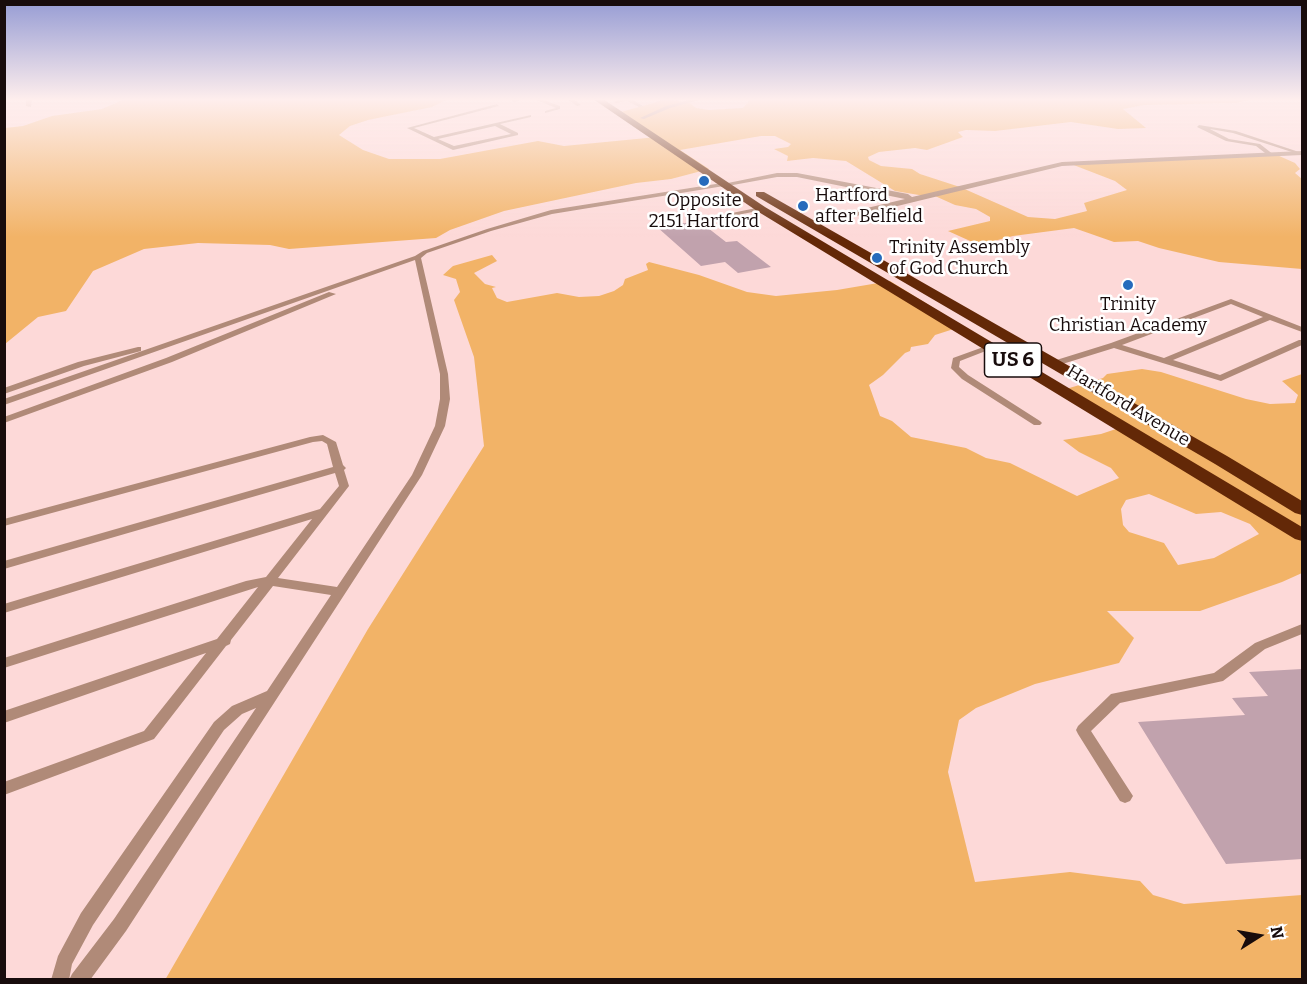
<!DOCTYPE html>
<style>
body{margin:0}
#map{position:relative;width:1307px;height:984px;overflow:hidden;background:#fdd9d8;font-family:Bitter,serif}
canvas{display:block}
.frame{position:absolute;inset:0;border:6px solid #180c0c;pointer-events:none}
.north{position:absolute;left:1229px;top:906px;width:60px;height:60px;-webkit-text-stroke:4px #fff;paint-order:stroke;rotate:79deg;font-size:16px;font-weight:700;line-height:24px;text-align:center;color:#180c0c}
.north::after{content:'';display:block;margin:auto;width:21px;height:27px;background:#180c0c;clip-path:polygon(50% 0,100% 100%,50% 72%,0 100%)}
</style>
<div id="map">
<canvas width="1307" height="984"></canvas>
<div class="frame"></div>
<div class="north">N</div>
</div>
<script>
const context = document.querySelector('canvas').getContext('2d');
context.lineJoin = 'round';
function fillPath(path, color) {
  context.fillStyle = color;
  context.fill(path, 'evenodd');
}
function toPath(rows) {
  const path = new Path2D();
  for (const r of rows) {
    path.moveTo(r[0], r[1]);
    for (let i = 2; i < r.length; i += 2) path.lineTo(r[i], r[i + 1]);
  }
  return path;
}
function trace(path, color, width, dash) {
  context.strokeStyle = color;
  context.lineWidth = width;
  context.lineCap = dash ? 'butt' : 'round';
  context.setLineDash(dash || []);
  context.stroke(path);
}
function label(font, color, halo, rows, align = 'center') {
  context.font = font + ' Bitter,serif';
  context.lineWidth = 5;
  context.setLineDash([]);
  context.textBaseline = 'middle';
  context.strokeStyle = halo;
  context.fillStyle = color;
  for (const [text, x, y, turn = 0] of rows) {
    context.save();
    context.translate(x, y);
    context.rotate((+turn || 0) * Math.PI / 180);
    context.textAlign = isNaN(turn) ? turn : align;
    if (halo) context.strokeText(text, 0, 0);
    context.fillText(text, 0, 0);
    context.restore();
  }
}
const green = toPath([
 [125,99,448,99,432,107,368,120,350,126,339,135,363,150,389,159,440,159,538,141,564,146,657,137,621,112,667,99,690,103,696,108,709,110,743,108,750,100,757,99,1252,99,1237,103,1144,105,1123,109,1146,128,1118,129,1071,122,995,131,966,130,958,132,963,137,927,150,915,148,879,152,868,157,869,160,881,166,912,169,920,174,960,187,1028,217,1055,219,1087,211,1084,203,1127,190,1115,181,1071,164,1277,155,1295,163,1300,169,1295,173,1302,179,1302,269,1219,262,1159,248,1138,241,1114,242,1074,228,1013,236,979,245,948,231,990,221,990,217,976,209,955,205,935,196,925,196,895,191,846,161,813,158,787,161,788,156,774,149,788,147,791,144,775,136,761,136,680,150,709,169,671,179,636,183,504,211,450,230,436,238,289,249,270,245,198,243,144,249,93,271,66,311,38,317,5,344,5,128,23,126,52,116,102,109],
 [492,255,497,261,474,273,485,284,496,287,492,288,497,298,507,302,557,293,579,297,599,296,614,291,623,285,625,279,648,270,646,264,649,262,699,275,747,292,776,296,837,290,890,281,963,326,935,335,928,344,911,347,910,351,905,353,883,375,869,385,880,416,892,421,911,437,966,448,986,458,1010,463,1077,496,1119,478,1111,468,1079,452,1063,440,1101,434,1122,427,1066,389,1103,378,1107,374,1142,369,1161,372,1246,399,1270,404,1295,403,1298,395,1282,381,1302,374,1302,573,1282,582,1200,611,1107,611,1134,638,1119,663,1035,684,976,708,959,720,948,772,975,882,1070,872,1140,881,1153,895,1184,904,1302,895,1302,979,165,980,368,629,484,446,474,357,454,300,460,292,456,279,443,275,453,266],
 [1149,494,1196,514,1221,512,1250,524,1259,534,1214,558,1178,565,1164,543,1129,532,1123,525,1121,509,1126,500]
]);
const building = toPath([
 [699,221,726,242,737,241,771,267,738,273,725,262,701,266,657,227],
 [1302,669,1302,859,1226,864,1138,722,1245,715,1232,698,1268,696,1249,672]
]);
const lane = toPath([
 [522,99,514,102,512,101,514,99,522,99],
 [534,99,541,99,560,106,560,109,545,113,545,111,556,108,534,99],
 [567,99,573,99,581,105,577,106,567,99],
 [621,99,631,99,643,106,639,107,627,101,616,103,614,102,621,99],
 [693,99,702,99,670,108,644,119,640,118,666,106,693,99],
 [497,104,499,106,414,128,434,137,531,115,531,117,500,124,518,133,518,135,453,150,407,128,497,104],
 [495,126,511,134,454,146,438,139,495,126],
 [1199,125,1236,131,1302,153,1298,154,1233,133,1210,129,1229,139,1260,144,1274,155,1269,156,1256,146,1226,141,1197,127,1199,125],
 [722,183,724,184,724,186,552,214,491,231,427,253,421,258,448,374,450,399,445,426,422,475,126,931,90,980,69,980,72,974,114,919,256,708,242,714,224,730,93,925,72,964,69,980,51,980,58,956,81,913,214,722,232,706,267,691,331,595,273,586,231,640,230,644,226,646,154,739,4,795,4,782,144,731,206,653,4,723,4,711,217,639,258,587,4,668,4,658,246,581,266,577,312,519,4,613,4,604,320,509,339,486,335,473,4,569,4,561,333,467,327,444,322,441,313,442,4,526,4,519,310,437,323,435,336,442,343,465,346,468,344,470,349,486,278,578,337,587,412,475,435,426,440,399,440,374,415,260,4,405,4,399,415,256,423,251,487,229,551,210,722,183],
 [761,207,764,209,763,210,711,220,708,218,761,207],
 [329,292,336,294,172,362,4,423,4,417,166,358,329,292],
 [1231,299,1302,327,1302,332,1270,320,1173,360,1220,375,1299,340,1302,340,1302,345,1221,381,1114,348,1056,366,1053,367,1049,364,1050,362,1111,343,1231,299],
 [1231,304,1263,317,1164,358,1122,345,1231,304],
 [989,345,995,345,996,347,960,361,959,367,968,375,1040,421,1042,423,1040,425,1034,425,962,379,951,368,953,358,989,345],
 [138,347,141,347,141,351,84,366,4,394,4,388,78,362,138,347],
 [1302,624,1302,634,1265,649,1223,681,1120,703,1091,731,1133,796,1130,801,1125,803,1120,801,1078,734,1076,730,1078,726,1111,694,1214,673,1255,643,1302,624]
]);
const street = toPath([
 [26,99,32,99,31,107,26,106,26,99],
 [1302,151,1302,155,1062,166,811,227,806,224,808,222,905,199,797,177,777,177,722,187,718,185,777,173,797,173,908,194,912,197,1062,162,1302,151]
]);
const highway = toPath([
 [593,99,603,99,765,207,1302,527,1302,541,1295,539,757,211,593,99],
 [756,192,764,192,1227,456,1302,501,1302,515,1295,513,1215,464,756,196,756,192]
]);
const markers = [
 [704,181,6,"#266bbc"],
 [803,206,6,"#266bbc"],
 [877,258,6,"#266bbc"],
 [1128,285,6,"#266bbc"]
];
const farPoinames = [
 ["Hartford",815,196],
 ["after Belfield",815,217],
 ["Opposite",704,201,"center"],
 ["2151 Hartford",704,222,"center"],
 ["Trinity Assembly",889,248],
 ["of God Church",889,269],
 ["Trinity",1128,305,"center"],
 ["Christian Academy",1128,326,"center"]
];
const farStreetnames = [
 ["Hartford Avenue",1128,406,31]
];
const shields = [
 [1013,360,57]
];
const shieldNames = [
 ["US 6",1013,360]
];
fillPath(green, '#f2b367');
fillPath(building, '#c1a2ad');
fillPath(lane, '#b08a78');
fillPath(street, '#b08a78');
fillPath(highway, '#632807');
const sky = context.createLinearGradient(0, 0, 0, 237);
sky.addColorStop(0, '#969cd4');
sky.addColorStop(0.42, '#feeeed');
sky.addColorStop(1, '#feeeed00');
context.fillStyle = sky;
context.fillRect(0, 0, 1307, 237);
for (const [x, y, r, color] of markers) {
  const dot = new Path2D();
  dot.arc(x, y, r, 0, 2 * Math.PI);
  context.fillStyle = color;
  context.fill(dot);
  trace(dot, '#fff', 2);
}
label('18px', '#180c0c', '#fff', farPoinames, 'left');
label('18px', '#180c0c', '#fff', farStreetnames);
for (const [x, y, w] of shields) {
  const box = new Path2D();
  box.roundRect(x - w / 2, y - 17, w, 34, 4.5);
  context.fillStyle = '#fff';
  context.fill(box);
  trace(box, '#180c0c', 1.5);
}
label('bold 20px', '#180c0c', null, shieldNames);
</script>
